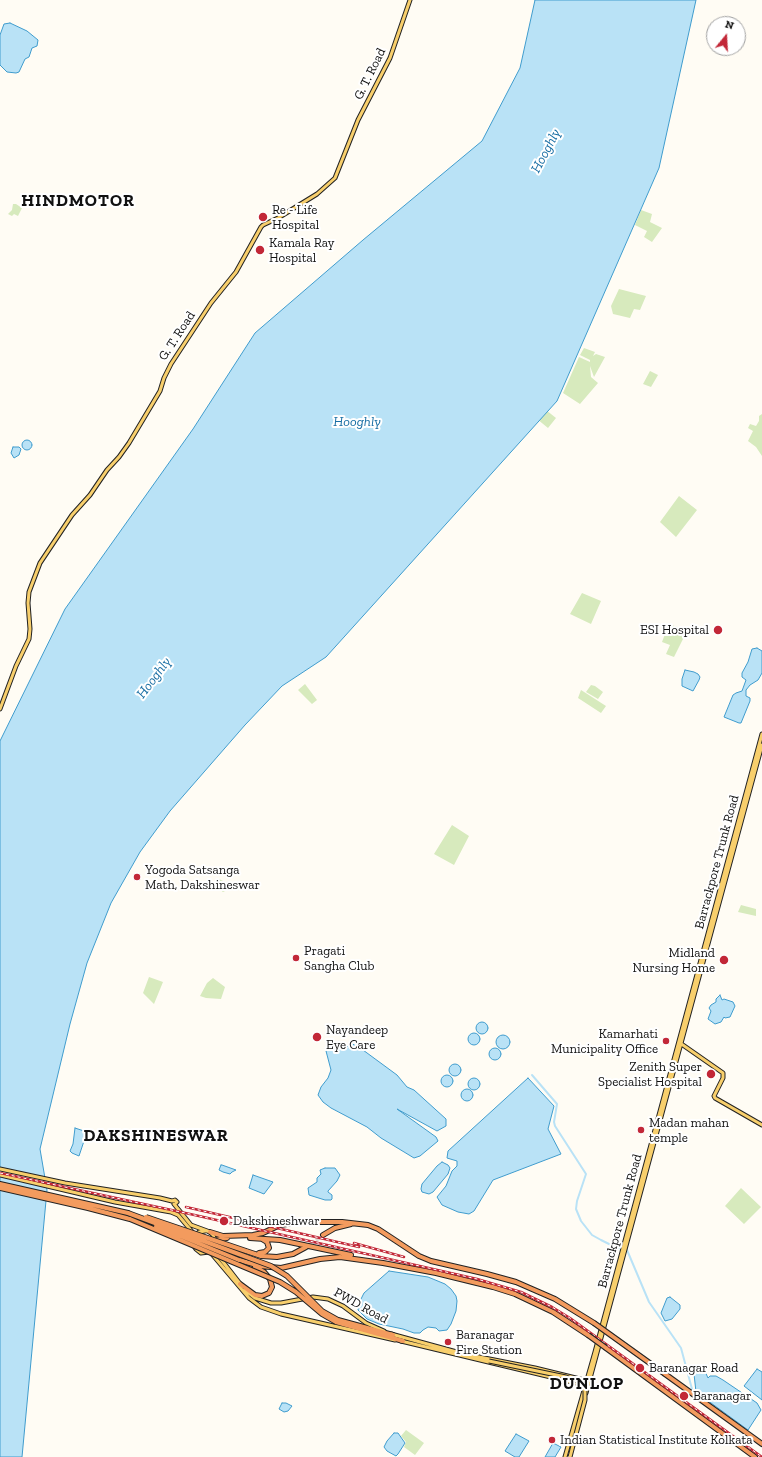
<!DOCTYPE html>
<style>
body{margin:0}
#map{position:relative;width:762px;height:1457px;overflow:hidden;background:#fffcf4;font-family:"Zilla Slab",serif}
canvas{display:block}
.north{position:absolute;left:706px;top:16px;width:40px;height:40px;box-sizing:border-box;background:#fff;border:1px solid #a0a0a0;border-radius:50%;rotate:18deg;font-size:11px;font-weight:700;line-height:16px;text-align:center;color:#111}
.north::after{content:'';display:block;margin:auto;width:14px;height:18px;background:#c22737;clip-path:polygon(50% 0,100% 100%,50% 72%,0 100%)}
</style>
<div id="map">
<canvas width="762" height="1457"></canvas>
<div class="north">N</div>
</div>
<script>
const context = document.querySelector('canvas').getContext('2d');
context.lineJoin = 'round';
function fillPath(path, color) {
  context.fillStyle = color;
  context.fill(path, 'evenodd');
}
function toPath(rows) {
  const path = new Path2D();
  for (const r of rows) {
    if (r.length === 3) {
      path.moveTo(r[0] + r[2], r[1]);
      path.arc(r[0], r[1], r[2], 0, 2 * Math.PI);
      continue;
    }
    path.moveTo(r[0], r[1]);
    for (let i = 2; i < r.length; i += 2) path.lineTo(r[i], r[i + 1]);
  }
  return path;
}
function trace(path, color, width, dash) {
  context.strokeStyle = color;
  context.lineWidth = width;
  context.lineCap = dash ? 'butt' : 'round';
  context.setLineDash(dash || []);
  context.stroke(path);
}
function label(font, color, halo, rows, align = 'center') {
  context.font = font + ' "Zilla Slab",serif';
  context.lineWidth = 4;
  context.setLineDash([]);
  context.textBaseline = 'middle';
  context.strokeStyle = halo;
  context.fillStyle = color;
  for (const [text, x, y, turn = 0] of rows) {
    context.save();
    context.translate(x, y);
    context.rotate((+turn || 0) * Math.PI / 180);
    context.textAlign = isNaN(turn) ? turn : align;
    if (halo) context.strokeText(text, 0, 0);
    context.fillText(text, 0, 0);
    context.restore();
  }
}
const green = toPath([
 [13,204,16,204,22,208,18,216,14,214,12,216,8,214,12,210],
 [641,210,652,214,650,222,662,228,652,242,644,237,647,231,635,225],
 [619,289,646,296,640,310,634,309,630,318,613,314,611,306],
 [584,348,595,352,593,356,596,354,605,357,594,377,590,366,591,377,598,383,580,404,563,393,579,357,590,362,590,360,580,355],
 [650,371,658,375,651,387,643,384],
 [546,410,556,418,548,428,537,419],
 [762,414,762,456,756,447,748,441,753,431,748,428,750,424,756,426,759,421,759,416],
 [679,496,697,510,676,537,660,522],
 [582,593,601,601,591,624,570,614],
 [669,624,680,628,685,635,674,657,666,654,670,645,662,642],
 [305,684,317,700,312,704,298,690],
 [591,685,595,686,603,692,598,699,586,692],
 [581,690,606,706,601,713,578,698],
 [452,825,469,836,454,865,434,854],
 [219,879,227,883,225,891,223,892,214,885],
 [741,905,756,909,756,916,738,912],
 [149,977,163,982,154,1004,143,993],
 [213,978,225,987,221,999,206,998,200,996,207,983],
 [741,1188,761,1207,744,1224,725,1206],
 [406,1430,424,1443,415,1455,404,1447,406,1442,401,1436]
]);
const water = toPath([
 [535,0,696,0,659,168,557,401,326,657,282,686,245,725,170,811,140,852,111,903,87,963,70,1024,40,1149,47,1190,22,1457,0,1457,0,741,65,609,193,429,255,333,363,240,482,141,520,68,535,0],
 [10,23,27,31,38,40,37,46,32,48,29,57,25,59,19,72,16,73,7,72,0,65,0,35,4,24,10,23],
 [27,445,5],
 [13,447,19,447,21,449,19,455,14,458,11,453,13,447],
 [757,648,762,651,762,673,758,680,750,685,746,690,746,696,750,698,750,701,741,723,739,723,724,717,733,695,736,693,742,691,746,680,742,677,742,673,748,662,752,649,757,648],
 [685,670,694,672,698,674,700,677,699,680,693,691,682,686,682,679,685,670],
 [720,995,722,1000,724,999,733,1002,735,1006,730,1017,725,1018,724,1017,721,1022,715,1024,708,1019,711,1011,709,1008,711,1005,716,1002,716,999,720,995],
 [482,1028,6],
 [474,1039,6],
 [503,1042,7],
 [351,1043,363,1050,397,1075,407,1087,414,1090,446,1119,446,1126,437,1131,397,1109,436,1137,438,1141,420,1156,414,1158,381,1138,367,1127,331,1108,323,1102,318,1095,321,1087,328,1078,331,1070,326,1051,333,1047,341,1044,346,1048,351,1043],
 [495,1054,6],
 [455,1070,6],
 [447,1081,6],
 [528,1078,554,1106,548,1129,561,1154,493,1180,474,1211,469,1214,458,1212,442,1205,437,1197,446,1186,452,1171,457,1166,457,1161,447,1158,448,1151,528,1078],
 [474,1084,6],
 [467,1095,6],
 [75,1128,87,1132,79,1156,72,1153,70,1151,73,1144,75,1128],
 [442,1162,448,1165,450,1168,448,1174,433,1192,429,1194,422,1192,421,1189,422,1184,437,1166,442,1162],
 [221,1165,222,1165,236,1170,232,1172,230,1174,223,1172,219,1170,221,1165],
 [325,1168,335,1168,340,1175,337,1181,328,1191,328,1192,332,1195,332,1199,331,1200,325,1200,309,1195,308,1188,317,1182,317,1178,321,1174,320,1170,325,1168],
 [253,1175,273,1182,264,1194,249,1188,253,1175],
 [389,1271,428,1277,445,1284,451,1289,456,1296,457,1301,456,1311,451,1324,447,1330,439,1331,436,1328,428,1327,423,1330,420,1333,414,1333,403,1329,379,1324,367,1319,358,1310,359,1303,364,1293,389,1271],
 [670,1297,680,1305,680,1309,672,1319,665,1321,661,1313,667,1298,670,1297],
 [699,1367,704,1369,708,1378,710,1376,716,1376,723,1380,757,1403,761,1410,748,1430,696,1392,694,1374,699,1367],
 [757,1369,762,1372,762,1400,744,1386,757,1369],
 [282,1403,286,1403,292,1406,288,1411,284,1412,279,1409,282,1403],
 [394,1433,398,1433,405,1443,398,1454,396,1456,387,1451,384,1447,387,1441,394,1433],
 [516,1434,529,1441,519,1457,515,1457,505,1451,516,1434],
 [553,1443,561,1447,555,1457,545,1457,553,1443]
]);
const pier = toPath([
 [0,1167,47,1177,49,1187,0,1176]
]);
const canal = toPath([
 [532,1075,557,1104,554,1122,555,1126,586,1174,577,1201,576,1209,581,1221,592,1235,601,1240,615,1247,627,1250,649,1302,681,1348,692,1389]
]);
const highwayTunnel = toPath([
 [306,1247,323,1235]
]);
const primary = toPath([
 [0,709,16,666,29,639,30,629,28,603,29,592,40,563,72,515,90,495,107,470,119,457,129,443,160,391,164,378,171,364,211,303,236,272,261,227,263,225,278,218,317,194,335,178,358,120,390,58,410,0],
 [680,1043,723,1073,723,1078,714,1096,715,1098,762,1125],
 [0,1169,65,1183,160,1198,172,1201,175,1200,177,1202,175,1204],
 [0,1175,115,1202,171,1212,178,1215,194,1234],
 [174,1204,191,1225,210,1232,213,1235,215,1241],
 [196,1235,199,1232,205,1231],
 [194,1246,196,1249,201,1253,209,1252],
 [213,1249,241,1285],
 [211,1253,249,1298,261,1307,281,1314,395,1340],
 [245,1290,255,1298,271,1303,281,1303,313,1297,328,1299,343,1306,366,1323,384,1331],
 [391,1334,464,1354,535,1368,588,1381],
 [401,1341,580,1384],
 [586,1393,762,745],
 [574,1433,584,1399],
 [565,1457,595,1352,762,734]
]);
const highway = toPath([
 [0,1184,128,1213],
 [0,1188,88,1208,130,1219],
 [210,1232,223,1236,253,1235,263,1233,280,1225,302,1222,342,1222,368,1225,378,1229,419,1256,431,1261,487,1274,516,1282,555,1299,594,1323],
 [323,1235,335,1228,351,1224],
 [250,1238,280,1240,351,1255],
 [215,1240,227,1238],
 [246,1251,261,1256,277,1257,293,1254,306,1247],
 [259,1253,265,1252,269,1248,267,1242,262,1239],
 [239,1260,260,1266,281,1268,320,1259,340,1257,383,1263,436,1273,493,1287,515,1294,553,1312,588,1335],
 [240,1284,255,1295,262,1296,269,1293,272,1287,270,1279,264,1272,255,1267],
 [338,1320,393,1335],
 [336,1322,403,1341],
 [606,1348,755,1457],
 [665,1374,762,1444]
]);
const rail = toPath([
 [0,1173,190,1214,477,1279,521,1292,552,1307,570,1318,762,1457],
 [186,1207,359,1247],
 [354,1243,404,1257]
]);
const primaryBridge = toPath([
 [489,1361,566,1377,577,1381,582,1385,585,1391,585,1400,570,1457]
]);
const highwayBridge = toPath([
 [128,1213,271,1266,287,1276,322,1311,338,1320],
 [146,1217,246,1251],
 [130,1219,280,1282,296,1292,322,1314,336,1322],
 [156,1226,239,1260],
 [594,1323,665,1374],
 [588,1335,606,1348]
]);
const markers = [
 [263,217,5,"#c22737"],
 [260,250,5,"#c22737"],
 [718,630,5,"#c22737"],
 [137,877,4,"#c22737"],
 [296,958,4,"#c22737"],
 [724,960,5,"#c22737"],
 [317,1037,5,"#c22737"],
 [666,1041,4,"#c22737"],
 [711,1074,5,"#c22737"],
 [641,1130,4,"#c22737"],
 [224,1221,5,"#c22737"],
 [448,1342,4,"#c22737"],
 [640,1368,5,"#c22737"],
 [684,1396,5,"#c22737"],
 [552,1440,4,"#c22737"]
];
const streetNames = [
 ["G. T. Road",370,74,-64],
 ["G. T. Road",177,336,-57],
 ["Barrackpore Trunk Road",717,862,-75],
 ["Barrackpore Trunk Road",620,1221,-75],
 ["PWD Road",361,1306,29]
];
const poiNames = [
 ["Re - Life",272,210],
 ["Hospital",272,225],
 ["Kamala Ray",269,243],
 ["Hospital",269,258],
 ["ESI Hospital",709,630,"right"],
 ["Yogoda Satsanga",145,870],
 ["Math, Dakshineswar",145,885],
 ["Pragati",304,951],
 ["Sangha Club",304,966],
 ["Midland",715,953,"right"],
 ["Nursing Home",715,968,"right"],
 ["Nayandeep",326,1030],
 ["Eye Care",326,1045],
 ["Kamarhati",658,1034,"right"],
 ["Municipality Office",658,1049,"right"],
 ["Zenith Super",702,1067,"right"],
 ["Specialist Hospital",702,1082,"right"],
 ["Madan mahan",649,1123],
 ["temple",649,1138],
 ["Dakshineshwar",233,1221],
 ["Baranagar",456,1335],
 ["Fire Station",456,1350],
 ["Baranagar Road",649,1368],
 ["Baranagar",693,1396],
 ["Indian Statistical Institute Kolkata",560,1440]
];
const waterNames = [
 ["Hooghly",546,151,-62],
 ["Hooghly",357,422],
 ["Hooghly",154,678,-53]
];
const districtNames = [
 ["HINDMOTOR",78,201],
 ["DAKSHINESWAR",156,1136],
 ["DUNLOP",587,1384]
];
fillPath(green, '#d7eabd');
fillPath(water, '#b9e2f6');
trace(water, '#409ccd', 1);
fillPath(pier, '#fffcf4');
trace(canal, '#b9e2f6', 2);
trace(highwayTunnel, '#dbd9d2', 4, [4, 2]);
trace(primary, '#222', 5);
trace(highway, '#222', 6);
trace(primary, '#f8cf6c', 3);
trace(highway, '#f39b5e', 4);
trace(rail, '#c22737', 2.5);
trace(rail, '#fff', 1, [3]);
trace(primaryBridge, '#222', 5, []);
trace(highwayBridge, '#222', 6, []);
trace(primaryBridge, '#f8cf6c', 3);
trace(highwayBridge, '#f39b5e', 4);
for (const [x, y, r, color] of markers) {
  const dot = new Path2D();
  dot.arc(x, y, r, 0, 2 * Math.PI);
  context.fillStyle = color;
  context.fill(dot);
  trace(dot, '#fff', 1.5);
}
label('13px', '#111', '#fff', streetNames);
label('13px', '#111', '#fff', poiNames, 'left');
label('italic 14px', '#186ea4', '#fff', waterNames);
context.letterSpacing = '1px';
label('bold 17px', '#111', '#fff', districtNames);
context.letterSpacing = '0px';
</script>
